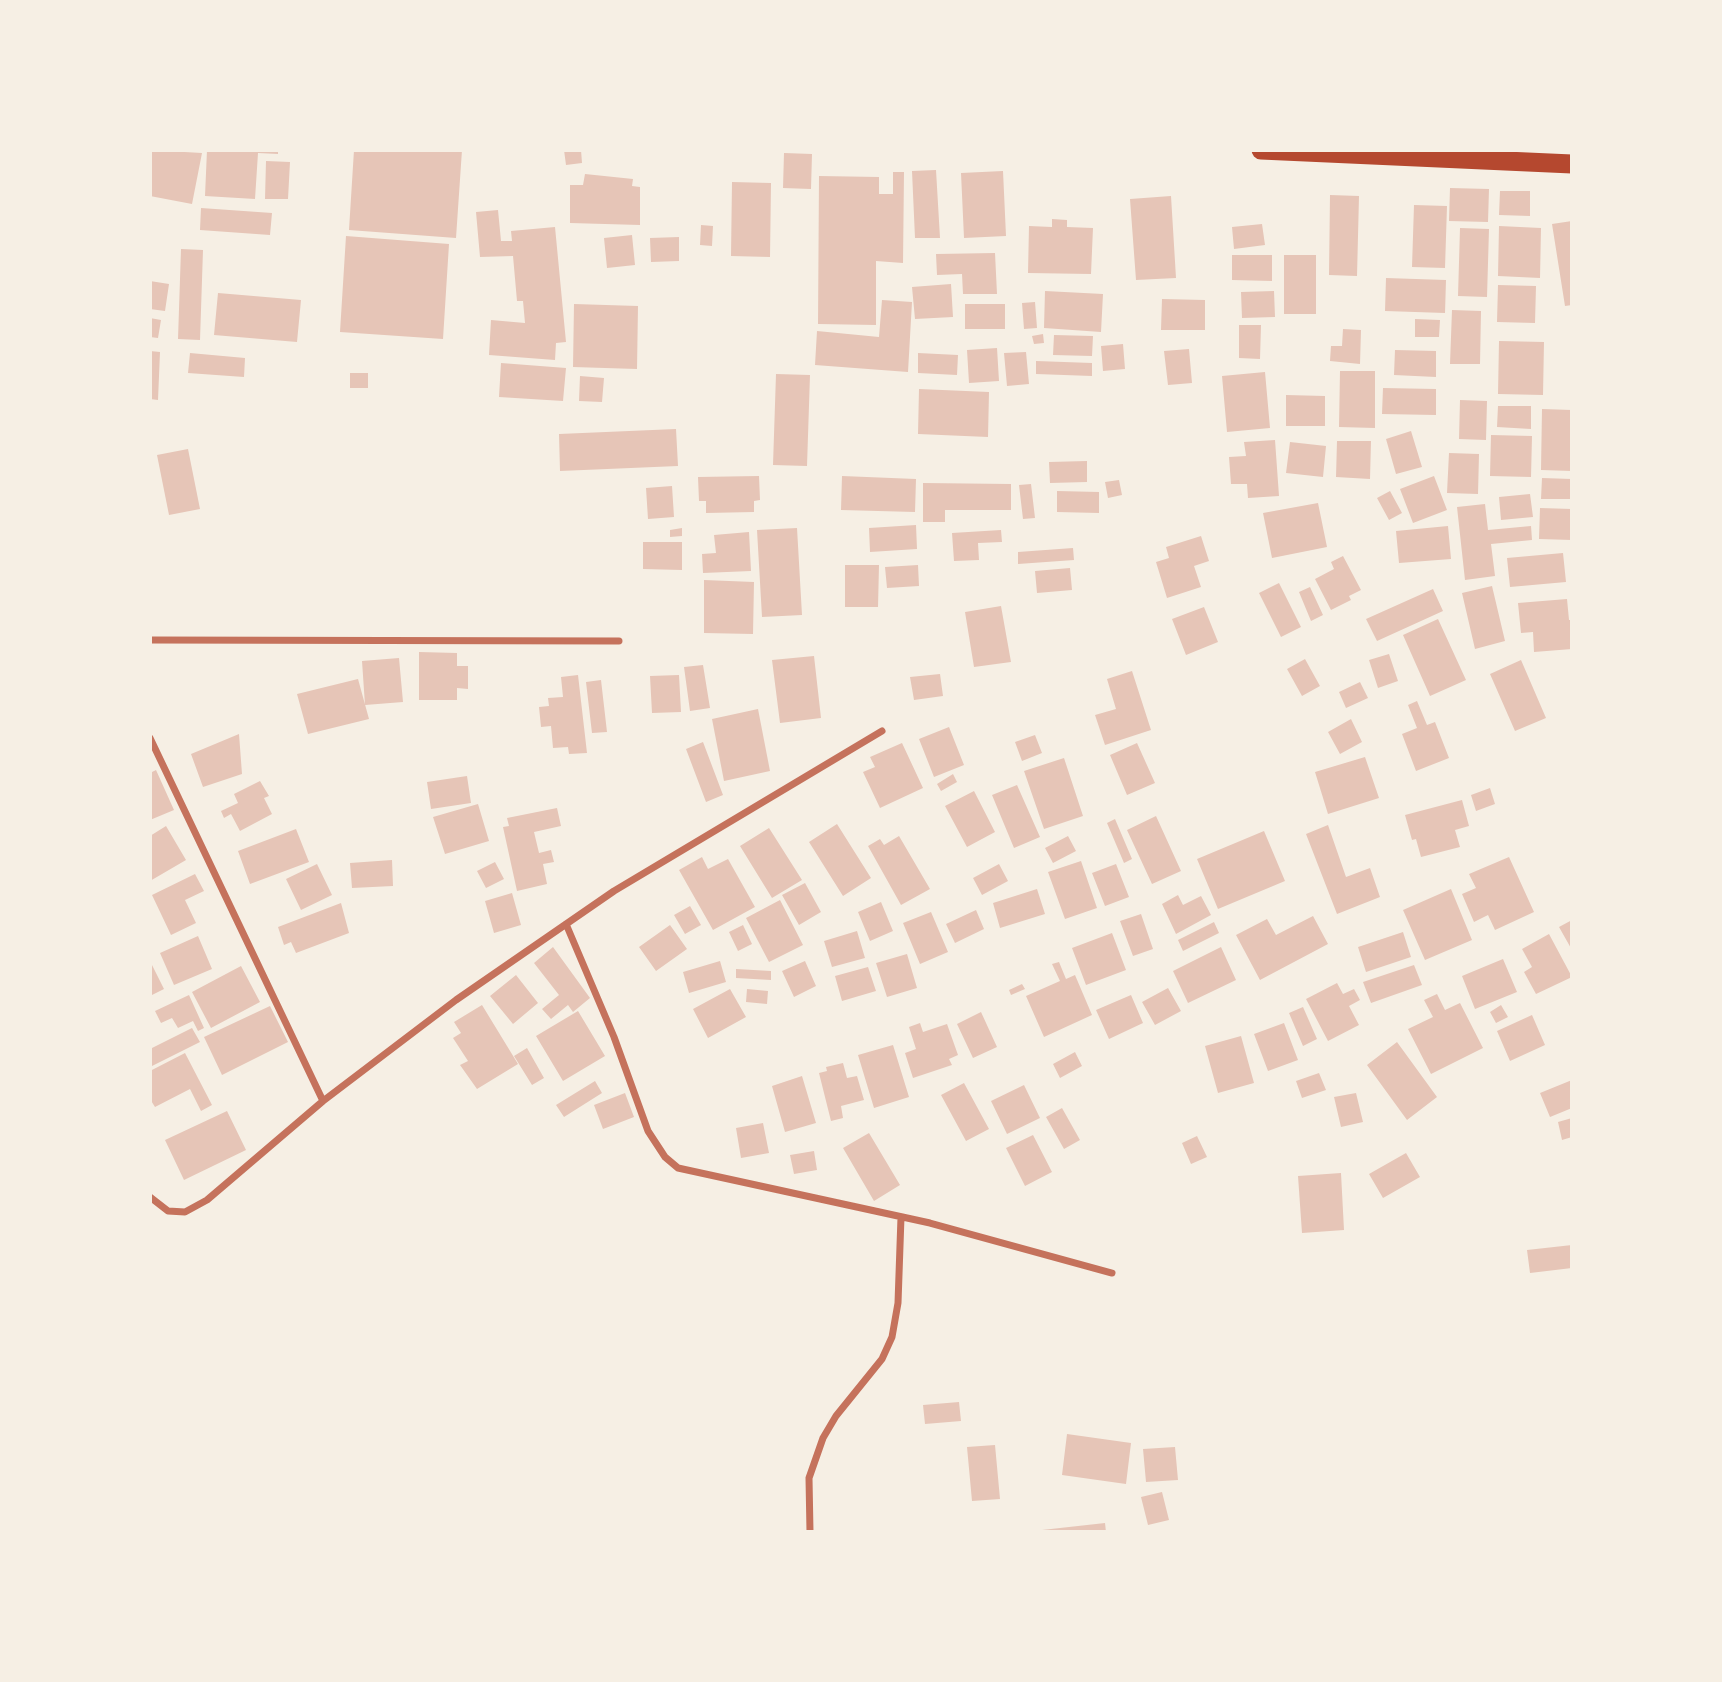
<!DOCTYPE html>
<style>
body{margin:0}
#map{position:relative;width:1722px;height:1682px;overflow:hidden;background:#f6efe4;font-family:"Noto Sans",sans-serif}
canvas{display:block}
.frame{position:absolute;inset:0;border:152px solid #f6efe4;pointer-events:none}
</style>
<div id="map">
<canvas width="1722" height="1682"></canvas>
<div class="frame"></div>
</div>
<script>
const context = document.querySelector('canvas').getContext('2d');
context.lineJoin = 'round';
function fillPath(path, color) {
  context.fillStyle = color;
  context.fill(path, 'evenodd');
}
function toPath(rows) {
  const path = new Path2D();
  for (const r of rows) {
    path.moveTo(r[0], r[1]);
    for (let i = 2; i < r.length; i += 2) path.lineTo(r[i], r[i + 1]);
  }
  return path;
}
function trace(path, color, width, dash) {
  context.strokeStyle = color;
  context.lineWidth = width;
  context.lineCap = dash ? 'butt' : 'round';
  context.setLineDash(dash || []);
  context.stroke(path);
}
const building = toPath([
 [150,150,202,153,192,204,150,196],
 [207,150,278,150,278,154,258,153,255,199,205,196],
 [354,150,462,150,456,238,349,230],
 [564,150,581,150,582,163,566,165],
 [784,153,812,154,811,189,783,188],
 [266,161,290,162,288,199,265,199],
 [936,170,940,238,915,238,912,171],
 [1003,171,1006,236,964,238,961,173],
 [893,172,904,172,903,263,876,261,876,325,818,324,819,176,879,177,879,194,893,194],
 [585,174,633,179,632,186,640,187,640,225,570,223,570,185,583,185],
 [732,182,771,183,770,257,731,256],
 [1450,188,1489,189,1488,222,1449,221],
 [1500,191,1530,191,1530,216,1499,215],
 [1330,195,1359,196,1357,276,1329,275],
 [1171,196,1176,278,1136,280,1130,199],
 [1414,205,1447,206,1445,268,1412,267],
 [201,208,272,213,270,235,200,230],
 [498,210,501,241,512,241,511,231,555,227,566,342,556,343,555,360,489,355,491,320,525,323,523,301,517,301,513,256,480,257,476,212],
 [1052,219,1067,220,1067,227,1093,228,1091,274,1028,273,1029,226,1052,227],
 [1572,221,1572,305,1565,306,1552,224],
 [1262,224,1265,245,1234,249,1232,227],
 [701,225,713,226,712,246,700,245],
 [1499,226,1541,228,1540,278,1498,276],
 [1460,228,1489,229,1487,297,1458,296],
 [632,235,635,265,607,268,604,238],
 [346,236,449,244,443,339,340,332],
 [679,237,679,261,651,262,650,238],
 [181,249,203,250,200,340,178,339],
 [995,253,997,294,963,294,962,274,937,275,936,254],
 [1232,255,1272,255,1272,281,1232,280],
 [1284,255,1316,255,1316,314,1284,314],
 [1386,278,1446,280,1445,313,1385,311],
 [150,281,169,284,165,311,150,309],
 [951,284,953,317,915,319,912,287],
 [1498,285,1536,286,1535,323,1497,322],
 [1045,291,1103,294,1101,332,1044,328],
 [1274,291,1275,317,1242,318,1241,292],
 [218,293,301,300,297,342,214,335],
 [1162,299,1205,300,1205,330,1161,330],
 [882,300,912,302,908,372,815,365,817,331,879,337],
 [1035,302,1037,328,1024,329,1022,303],
 [574,304,638,306,637,369,573,367],
 [965,304,1005,304,1005,329,965,329],
 [1452,310,1481,311,1480,364,1450,364],
 [150,318,161,320,158,338,150,337],
 [1415,319,1440,320,1439,337,1415,337],
 [1239,325,1261,325,1260,359,1239,358],
 [1343,329,1361,330,1360,364,1330,361,1331,346,1342,346],
 [1043,334,1044,343,1034,344,1032,336],
 [1054,335,1093,336,1092,356,1053,355],
 [1499,341,1544,342,1543,395,1498,394],
 [1123,344,1125,369,1103,371,1101,346],
 [997,348,999,381,969,383,967,350],
 [1189,349,1192,383,1168,385,1164,351],
 [1395,350,1436,351,1436,377,1394,375],
 [150,351,160,352,158,400,150,399],
 [1026,352,1029,384,1007,386,1004,353],
 [190,353,245,358,244,377,188,373],
 [918,353,958,355,957,375,918,373],
 [1036,361,1092,363,1092,376,1036,374],
 [501,363,566,368,563,401,499,397],
 [1340,371,1375,371,1375,428,1339,427],
 [1265,372,1270,428,1227,432,1222,376],
 [350,373,368,373,368,388,350,388],
 [776,374,810,375,807,466,773,465],
 [580,376,604,378,602,402,579,401],
 [1383,388,1436,389,1436,415,1382,414],
 [919,389,989,392,988,437,918,434],
 [1286,395,1325,396,1325,426,1286,426],
 [1460,400,1487,401,1486,440,1459,439],
 [1498,406,1531,406,1531,429,1497,427],
 [1542,409,1572,410,1572,471,1541,470],
 [676,429,678,466,560,471,559,434],
 [1411,431,1422,467,1396,474,1386,439],
 [1491,435,1532,436,1531,477,1490,476],
 [1275,440,1279,496,1248,498,1247,484,1231,484,1229,457,1246,456,1244,442],
 [1337,441,1371,441,1370,479,1336,477],
 [1290,442,1326,446,1323,477,1286,473],
 [188,449,200,509,169,515,157,455],
 [1449,453,1479,454,1478,494,1447,493],
 [1087,461,1087,482,1050,483,1049,462],
 [759,476,760,500,754,501,754,512,706,513,706,501,699,501,698,477],
 [842,476,916,479,915,512,841,510],
 [1434,476,1447,510,1413,523,1400,489],
 [1542,478,1572,479,1572,499,1541,499],
 [1119,480,1122,495,1108,498,1105,482],
 [923,483,1011,484,1011,510,945,510,945,522,923,522],
 [1031,484,1035,518,1023,519,1019,485],
 [672,486,674,517,648,519,646,488],
 [1057,491,1099,492,1099,513,1057,512],
 [1390,491,1402,513,1389,520,1377,498],
 [1530,494,1533,517,1501,520,1499,497],
 [1318,503,1327,547,1272,558,1263,513],
 [1485,504,1488,530,1531,526,1532,540,1491,544,1495,576,1465,580,1457,507],
 [1540,508,1572,509,1572,540,1539,539],
 [916,525,917,549,870,552,869,528],
 [1448,526,1451,559,1399,563,1396,531],
 [682,528,682,536,670,537,670,530],
 [797,528,802,615,762,617,757,530],
 [1001,530,1002,542,978,543,979,560,954,561,952,533],
 [749,532,751,571,703,573,702,554,716,553,714,535],
 [1201,536,1209,561,1194,566,1201,587,1167,598,1156,562,1169,558,1166,547],
 [643,542,682,542,682,570,643,569],
 [1073,548,1074,560,1018,564,1018,552],
 [1563,553,1566,582,1510,587,1507,558],
 [1343,556,1361,590,1349,596,1351,600,1331,610,1315,579,1334,569,1331,562],
 [845,565,879,565,878,607,845,607],
 [918,565,919,586,887,588,885,567],
 [1070,568,1072,590,1037,593,1035,571],
 [704,580,754,582,753,634,704,633],
 [1279,583,1301,627,1281,637,1259,593],
 [1492,586,1505,641,1475,649,1462,593],
 [1310,587,1323,615,1311,621,1299,592],
 [1433,589,1443,611,1377,641,1366,619],
 [1567,599,1569,620,1572,620,1572,649,1534,652,1533,632,1521,633,1518,603],
 [1001,606,1011,662,974,667,965,612],
 [1204,607,1218,642,1186,655,1172,619],
 [1438,619,1466,680,1430,696,1403,635],
 [419,652,457,653,457,666,468,666,468,689,457,688,457,700,419,700],
 [1389,654,1398,681,1378,688,1369,660],
 [814,656,821,718,780,723,772,660],
 [399,658,403,702,365,705,362,661],
 [1305,659,1320,686,1302,696,1287,669],
 [1521,660,1546,718,1515,731,1490,674],
 [703,665,710,708,690,711,684,667],
 [1132,671,1151,730,1105,745,1095,715,1116,709,1107,679],
 [940,674,943,696,914,700,910,677],
 [578,675,587,753,569,754,568,747,553,748,551,726,541,727,539,707,549,706,548,698,563,697,561,677],
 [679,675,681,712,652,713,650,676],
 [358,679,369,719,308,734,297,694],
 [601,680,607,732,592,733,586,682],
 [1360,682,1368,698,1346,708,1339,692],
 [1417,701,1427,725,1435,722,1449,758,1416,771,1402,734,1417,728,1408,705],
 [758,709,770,771,724,781,712,719],
 [1351,719,1362,742,1340,754,1328,732],
 [949,727,964,765,934,777,919,739],
 [239,734,242,774,203,787,191,754],
 [1035,735,1042,753,1022,761,1015,742],
 [703,742,723,795,706,802,686,749],
 [902,743,923,788,880,808,863,772,875,767,870,757],
 [1137,743,1155,783,1127,795,1110,755],
 [1365,757,1379,798,1328,814,1315,772],
 [1064,758,1083,816,1044,829,1024,771],
 [156,770,174,810,150,820,150,773],
 [953,774,957,782,941,791,937,784],
 [467,776,471,803,431,809,427,782],
 [260,781,269,796,264,798,272,814,240,831,231,814,224,818,221,811,238,803,234,794],
 [1017,785,1040,837,1014,848,992,795],
 [1490,788,1495,804,1476,811,1471,795],
 [974,791,995,832,967,847,945,806],
 [1462,800,1469,826,1455,830,1460,847,1421,857,1416,839,1412,840,1405,815],
 [478,804,489,841,445,854,433,817],
 [557,808,561,826,534,832,539,853,551,850,554,862,543,864,547,884,517,891,503,827,509,826,507,818],
 [1156,816,1181,871,1152,884,1127,830],
 [1115,819,1132,859,1124,863,1107,823],
 [837,824,871,878,843,896,809,842],
 [1328,825,1346,877,1370,868,1380,897,1337,914,1306,834],
 [166,826,186,860,150,881,150,836],
 [769,828,802,880,772,898,740,846],
 [296,829,309,862,250,884,238,851],
 [1264,831,1285,881,1218,909,1197,859],
 [899,836,930,889,901,905,868,846,880,839,884,845],
 [1068,836,1076,851,1053,863,1045,848],
 [702,857,708,869,728,859,755,907,713,930,679,870],
 [1509,857,1534,912,1495,930,1488,915,1474,922,1462,894,1476,888,1469,874],
 [392,860,393,886,352,888,350,863],
 [1081,861,1097,908,1065,919,1048,872],
 [495,862,504,879,486,888,477,871],
 [317,864,332,895,301,910,286,879],
 [999,864,1008,881,982,895,973,878],
 [1116,864,1129,897,1105,906,1092,873],
 [195,874,204,891,185,900,196,923,171,935,152,895],
 [805,883,821,912,799,925,782,895],
 [1037,889,1045,914,1000,928,993,903],
 [1451,889,1472,940,1425,960,1403,910],
 [512,893,521,925,494,933,485,901],
 [1178,895,1183,905,1201,896,1211,915,1176,934,1162,904],
 [780,900,803,945,769,962,746,918],
 [881,902,893,931,870,941,858,912],
 [341,903,349,933,296,953,291,942,284,945,278,927],
 [690,906,701,925,685,934,674,915],
 [976,910,984,929,955,943,946,924],
 [931,912,948,952,920,964,903,923],
 [1141,914,1153,949,1133,956,1120,921],
 [1313,916,1328,944,1260,980,1236,935,1267,919,1276,935],
 [1572,920,1572,950,1559,927],
 [1214,922,1219,933,1183,951,1178,940],
 [670,925,687,949,656,971,639,947],
 [743,925,752,944,738,951,729,932],
 [857,931,865,958,832,967,824,941],
 [1403,932,1411,957,1366,972,1358,947],
 [1112,933,1126,970,1086,985,1072,948],
 [1549,934,1572,977,1536,994,1524,972,1532,967,1522,949],
 [198,936,212,969,174,985,160,953],
 [553,947,590,998,573,1012,568,1005,551,1019,542,1009,559,995,534,963],
 [1221,947,1236,980,1188,1003,1173,971],
 [907,954,917,988,887,997,876,963],
 [1503,959,1517,992,1475,1009,1462,976],
 [150,961,164,989,150,996],
 [720,961,726,982,689,993,683,972],
 [805,961,816,986,794,997,782,971],
 [1059,962,1066,979,1075,975,1092,1015,1044,1037,1026,996,1060,981,1052,964],
 [1414,965,1422,985,1371,1003,1363,982],
 [241,966,260,1002,211,1028,192,992],
 [868,967,876,991,842,1001,835,976],
 [736,969,771,971,771,980,736,978],
 [516,975,538,1003,513,1024,490,996],
 [1337,983,1343,994,1354,989,1360,1000,1349,1006,1359,1025,1328,1041,1306,999],
 [1022,984,1025,989,1011,995,1009,990],
 [1168,988,1181,1011,1155,1025,1142,1002],
 [730,989,746,1017,708,1038,693,1009],
 [747,989,768,991,767,1004,746,1002],
 [1437,994,1445,1010,1460,1003,1483,1048,1431,1074,1408,1029,1433,1017,1424,1000],
 [189,995,204,1028,198,1031,193,1021,178,1028,172,1018,161,1023,155,1011],
 [1131,995,1143,1023,1109,1039,1096,1010],
 [482,1005,518,1064,477,1089,460,1065,468,1061,453,1038,461,1033,454,1022],
 [1501,1005,1508,1017,1496,1023,1490,1012],
 [270,1006,288,1042,222,1075,204,1037],
 [1303,1007,1317,1039,1303,1046,1289,1013],
 [578,1011,605,1056,563,1081,536,1036],
 [981,1012,997,1047,973,1058,957,1024],
 [1532,1015,1545,1045,1510,1061,1497,1031],
 [920,1023,923,1032,947,1024,958,1055,949,1059,952,1065,913,1078,905,1053,916,1049,909,1027],
 [1284,1023,1298,1060,1268,1071,1254,1034],
 [192,1028,200,1042,150,1067,150,1049],
 [1241,1036,1254,1083,1218,1093,1205,1046],
 [1397,1042,1437,1097,1407,1120,1367,1065],
 [893,1045,909,1097,874,1108,858,1055],
 [527,1048,544,1078,532,1085,514,1056],
 [1075,1052,1082,1066,1060,1078,1053,1064],
 [185,1053,212,1105,201,1111,190,1089,155,1107,150,1099,150,1071],
 [843,1063,847,1078,857,1076,864,1100,841,1106,843,1118,831,1121,819,1073,827,1071,826,1067],
 [1319,1073,1326,1090,1302,1098,1296,1081],
 [802,1076,816,1123,785,1132,772,1086],
 [1572,1080,1572,1108,1550,1117,1540,1093],
 [595,1081,602,1093,564,1117,556,1105],
 [964,1083,989,1129,966,1141,941,1095],
 [1024,1085,1040,1118,1007,1134,991,1101],
 [625,1093,634,1117,603,1129,594,1105],
 [1356,1093,1363,1122,1341,1127,1334,1097],
 [1062,1108,1080,1140,1064,1149,1046,1117],
 [227,1111,246,1150,184,1180,165,1140],
 [1572,1118,1572,1137,1562,1140,1558,1122],
 [763,1123,769,1153,741,1158,736,1128],
 [869,1133,900,1185,874,1201,843,1148],
 [1033,1135,1052,1172,1025,1186,1006,1148],
 [1197,1136,1207,1157,1191,1164,1182,1143],
 [814,1151,817,1170,794,1174,790,1155],
 [1406,1153,1420,1177,1383,1198,1369,1174],
 [1341,1173,1344,1230,1302,1233,1298,1176],
 [1572,1245,1572,1268,1530,1273,1527,1250],
 [959,1402,961,1421,925,1424,923,1405],
 [1067,1434,1131,1443,1126,1484,1062,1475],
 [995,1445,1000,1499,972,1501,967,1447],
 [1175,1447,1178,1480,1146,1482,1143,1449],
 [1162,1492,1169,1520,1148,1525,1141,1497],
 [1105,1523,1106,1532,1042,1532,1042,1530]
]);
const minor = toPath([
 [150,640,619,641],
 [150,738,323,1101],
 [566,924,614,1037,648,1131,665,1157,678,1168,930,1223,1112,1273],
 [150,1197,168,1211,185,1212,207,1200,323,1101,456,1000,614,891,882,731],
 [810,1532,809,1478,823,1438,836,1416,882,1359,892,1337,898,1303,901,1217]
]);
const trunk = toPath([
 [1261,150,1572,164]
]);
fillPath(building, '#e6c5b7');
trace(minor, '#c5725c', 7);
trace(trunk, '#b5482f', 19);
</script>
